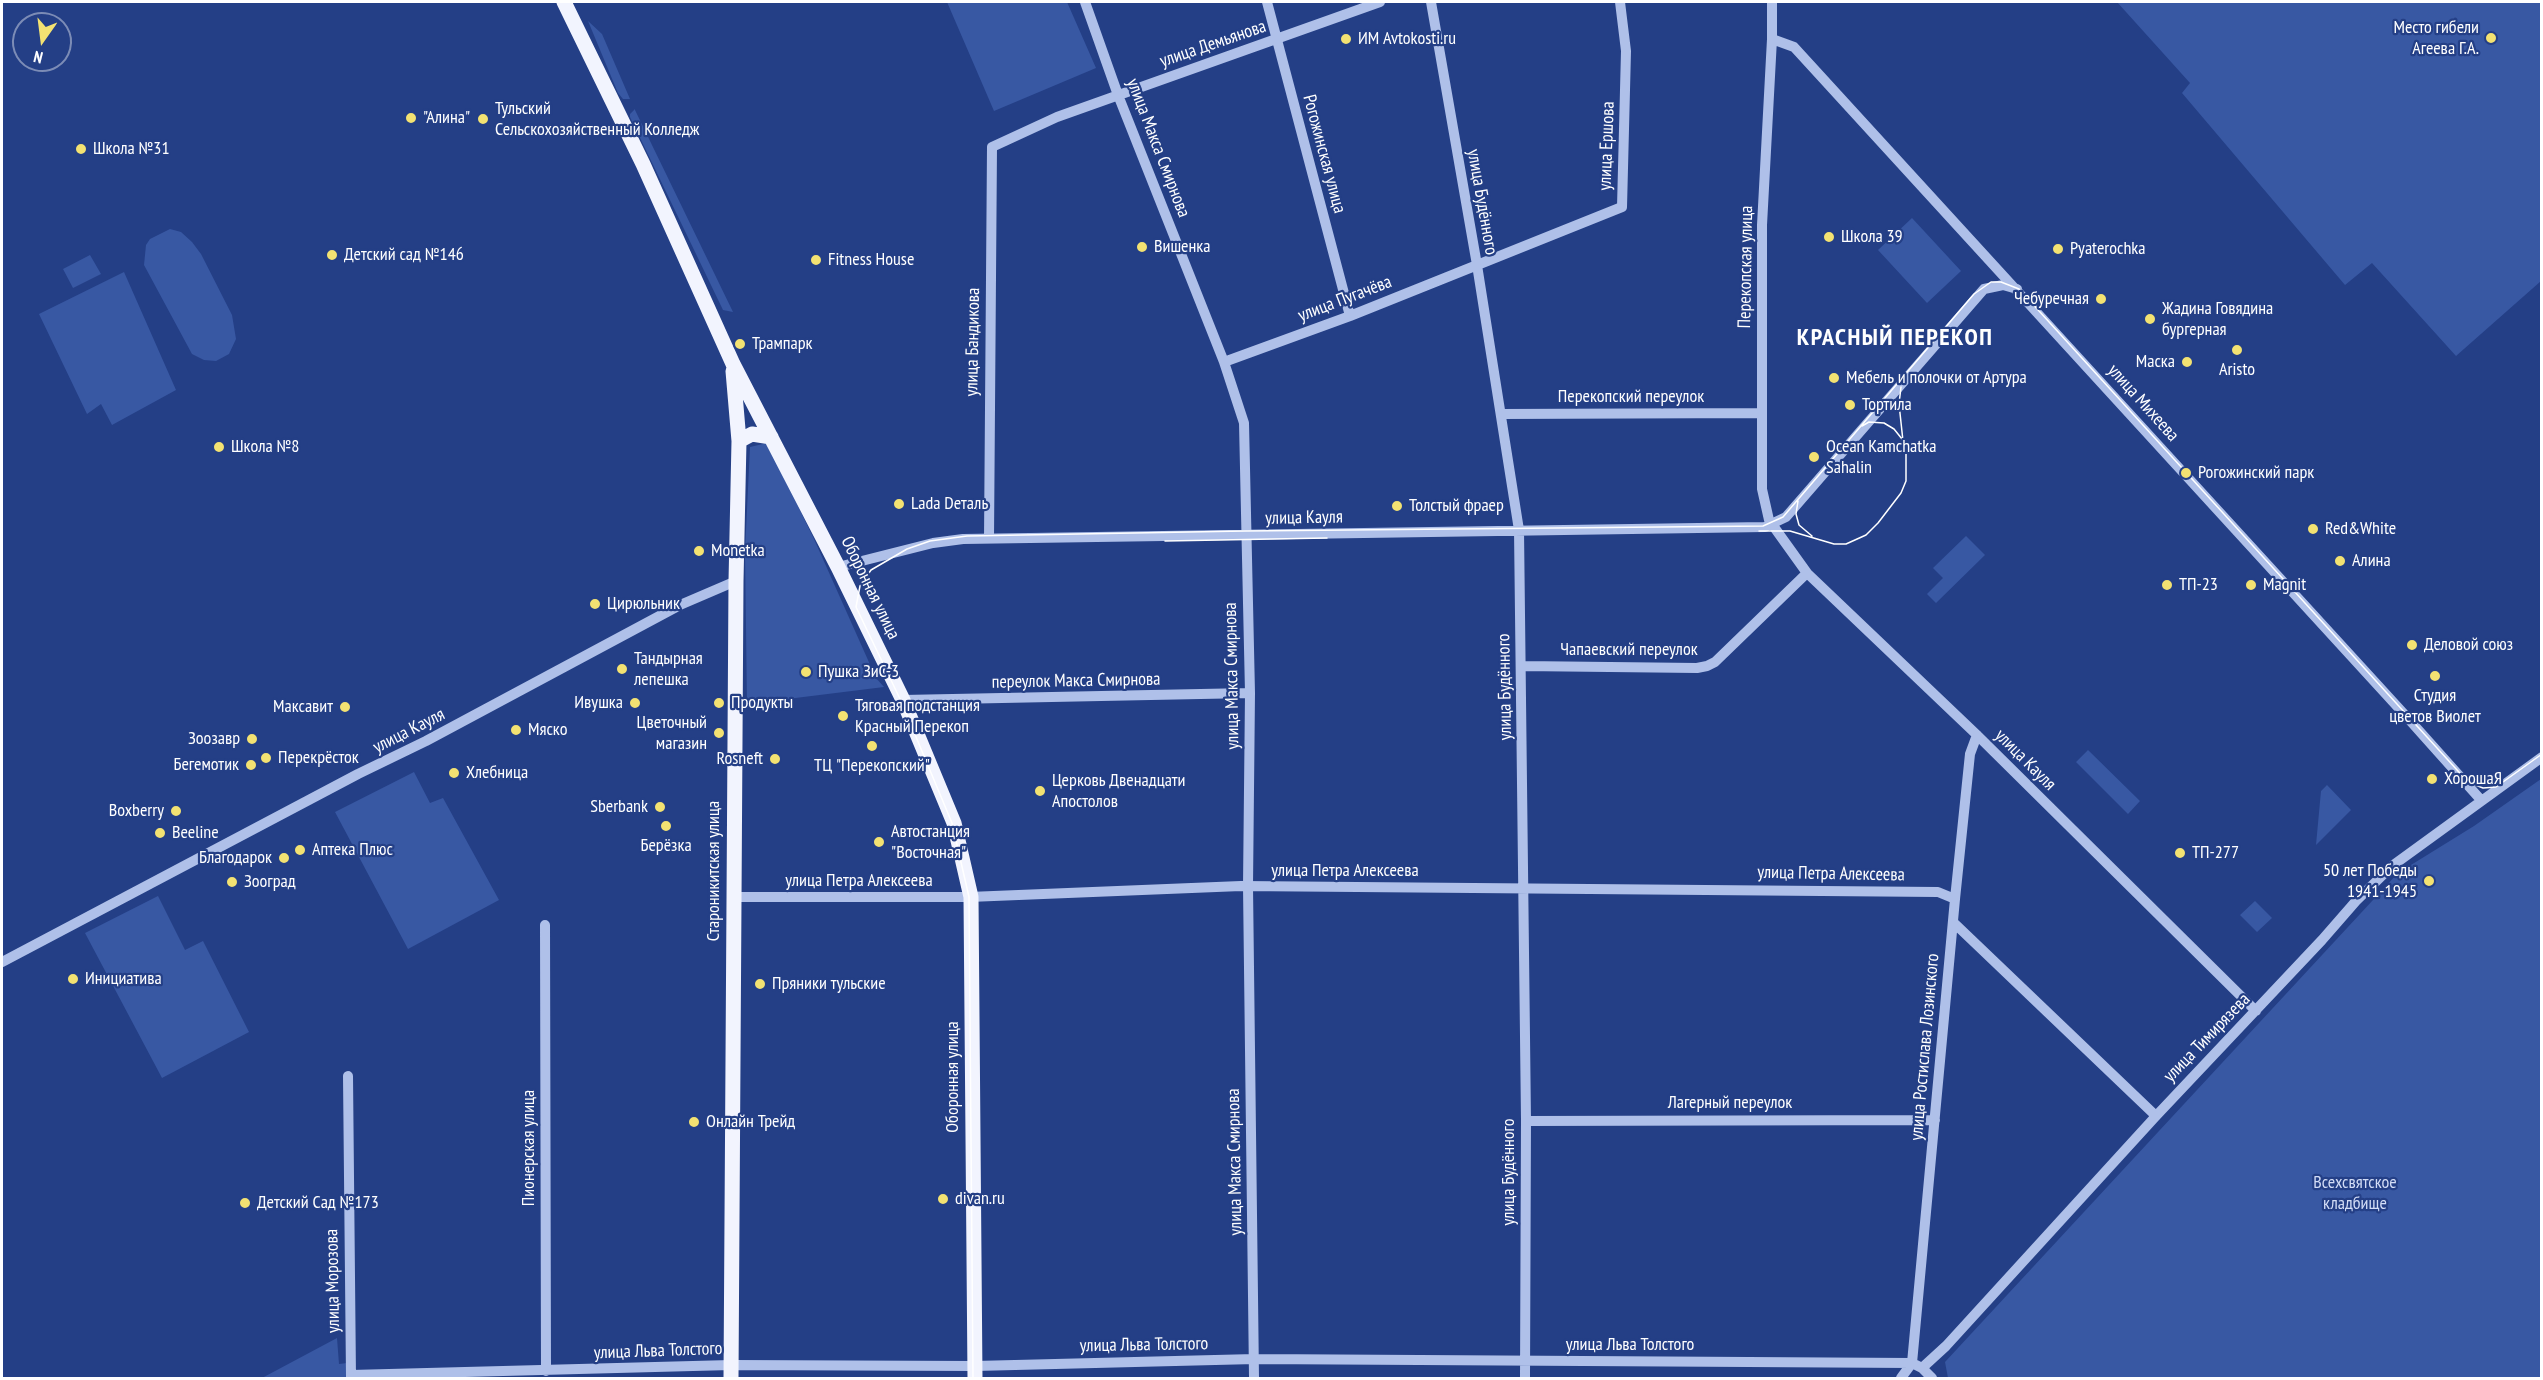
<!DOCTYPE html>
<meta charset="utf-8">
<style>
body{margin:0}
#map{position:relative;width:2543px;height:1380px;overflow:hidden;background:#243f86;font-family:"PT Sans Narrow",sans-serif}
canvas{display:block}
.frame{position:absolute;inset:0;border:3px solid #fff;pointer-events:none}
.north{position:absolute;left:12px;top:12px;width:60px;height:60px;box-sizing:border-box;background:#243f86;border:2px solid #7c8cb6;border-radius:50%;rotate:194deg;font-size:16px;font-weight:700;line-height:24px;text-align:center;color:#fff}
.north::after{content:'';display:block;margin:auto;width:21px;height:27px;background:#f3e272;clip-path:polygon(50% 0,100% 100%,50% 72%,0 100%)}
</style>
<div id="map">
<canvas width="2543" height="1380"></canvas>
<div class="frame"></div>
<div class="north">N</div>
</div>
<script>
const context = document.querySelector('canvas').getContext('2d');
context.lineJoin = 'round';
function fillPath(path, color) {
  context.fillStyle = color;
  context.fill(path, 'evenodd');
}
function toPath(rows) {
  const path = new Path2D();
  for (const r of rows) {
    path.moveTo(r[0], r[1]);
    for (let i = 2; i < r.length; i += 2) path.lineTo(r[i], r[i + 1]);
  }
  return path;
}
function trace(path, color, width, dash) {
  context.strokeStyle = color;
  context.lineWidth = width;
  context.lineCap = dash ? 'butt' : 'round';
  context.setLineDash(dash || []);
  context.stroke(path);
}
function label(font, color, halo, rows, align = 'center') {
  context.font = font + ' "PT Sans Narrow",sans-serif';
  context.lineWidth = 4.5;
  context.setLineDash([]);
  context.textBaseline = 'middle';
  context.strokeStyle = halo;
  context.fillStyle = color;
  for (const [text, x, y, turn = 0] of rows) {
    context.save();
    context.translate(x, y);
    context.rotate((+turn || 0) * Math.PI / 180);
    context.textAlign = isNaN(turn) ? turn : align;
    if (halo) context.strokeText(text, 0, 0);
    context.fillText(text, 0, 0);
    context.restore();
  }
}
const green = toPath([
 [947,2,1067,2,1096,68,994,111],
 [2117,2,2541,2,2541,281,2456,356,2372,263,2345,285,2182,93,2190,83],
 [588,21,602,34,630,99,623,99,618,93],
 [635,109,635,110,733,312,723,310,630,117,630,114],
 [1912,218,1961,271,1927,303,1878,250],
 [170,229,181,232,192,242,201,254,232,315,236,339,229,354,216,361,204,360,192,354,144,265,146,245,150,239],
 [90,255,101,274,73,288,63,269],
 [124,272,176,390,112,425,101,404,87,414,39,314],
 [767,443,814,539,876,678,884,687,747,704,745,551,750,447],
 [1966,536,1985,555,1936,603,1927,594,1943,578,1933,568],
 [2088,750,2140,801,2128,814,2076,762],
 [414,772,430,803,443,798,499,900,408,949,335,812],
 [2541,779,2541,1378,1948,1378,1945,1362,2398,873,2474,826],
 [2327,785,2351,810,2316,845,2321,791],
 [158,896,185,950,203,941,249,1032,162,1078,85,933],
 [2255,901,2272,918,2257,932,2240,915],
 [337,1338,339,1364,347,1363,347,1378,262,1378]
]);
const minor = toPath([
 [1085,2,1118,95,1224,362,1244,423,1250,693,1248,886,1254,1378],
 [1267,2,1350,316],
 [1431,2,1477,265,1519,530,1526,1121,1525,1378],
 [1772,2,1772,39,1762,225,1762,489,1769,520,1807,573,1977,735,2256,1011],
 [1772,39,1794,47,2405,715,2481,800],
 [1224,362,1350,316,1622,207,1626,51,1620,2],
 [1501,414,1762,413],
 [989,538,992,147,1057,117,1380,2],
 [838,567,933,543,963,539,1765,527,1786,517,1984,289,2003,285,2017,289],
 [1522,666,1697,668,1707,666,1715,662,1807,573],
 [903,700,1250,693],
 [733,897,969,897,1241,886,1938,892,1955,899],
 [1953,922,2156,1116],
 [545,925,546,1371],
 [2,962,358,774,426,741,680,605,736,581],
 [348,1076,351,1378],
 [1526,1121,1935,1120],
 [1922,1368,1946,1346,2156,1116,2322,940,2356,901,2392,866,2542,757],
 [351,1375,731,1365,975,1366,1255,1359,1912,1363,1922,1368,1932,1378],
 [1901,1378,1912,1363,1955,899,1970,754,1977,735]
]);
const major = toPath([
 [564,2,643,164,733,364,838,567,903,700,954,823,971,897,975,1378],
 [739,441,752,434,771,437],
 [731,1378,736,581,739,441,733,371]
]);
const tram = toPath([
 [1901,387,1899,404,1903,441],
 [1798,501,1796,514,1799,525,1812,536],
 [1759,531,1790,531,1834,544,1846,544,1866,535,1878,523,1901,493,1906,481,1906,450,1902,439,1894,429,1884,423,1869,422,1862,426],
 [1165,541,1327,538],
 [973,1378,969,897,952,823,901,701,856,607,860,586,871,570,907,549,930,541,967,536,1245,531,1763,526,1783,517,1974,294,1991,282,2001,282,2019,289,2468,782,2483,788,2496,787,2542,754]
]);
const markers = [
 [2491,38,6,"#f3e272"],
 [1346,39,6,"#f3e272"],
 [411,118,6,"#f3e272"],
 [483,119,6,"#f3e272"],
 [81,149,6,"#f3e272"],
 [1829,237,6,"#f3e272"],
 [1142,247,6,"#f3e272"],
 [2058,249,6,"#f3e272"],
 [332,255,6,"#f3e272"],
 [816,260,6,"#f3e272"],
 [2101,299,6,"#f3e272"],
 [2150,319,6,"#f3e272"],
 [740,344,6,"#f3e272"],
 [2237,350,6,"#f3e272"],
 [2187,362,6,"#f3e272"],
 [1834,378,6,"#f3e272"],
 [1850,405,6,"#f3e272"],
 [219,447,6,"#f3e272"],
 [1814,457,6,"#f3e272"],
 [2186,473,6,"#f3e272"],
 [899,504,6,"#f3e272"],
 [1397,506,6,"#f3e272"],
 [2313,529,6,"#f3e272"],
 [699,551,6,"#f3e272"],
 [2340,561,6,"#f3e272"],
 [2167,585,6,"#f3e272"],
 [2251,585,6,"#f3e272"],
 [595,604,6,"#f3e272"],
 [2412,645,6,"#f3e272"],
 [622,669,6,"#f3e272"],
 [806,672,6,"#f3e272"],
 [2435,676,6,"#f3e272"],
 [635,703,6,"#f3e272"],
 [719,703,6,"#f3e272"],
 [345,707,6,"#f3e272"],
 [843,716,6,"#f3e272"],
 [516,730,6,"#f3e272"],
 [719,733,6,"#f3e272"],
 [252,739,6,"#f3e272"],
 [872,746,6,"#f3e272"],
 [266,758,6,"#f3e272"],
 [775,759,6,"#f3e272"],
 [251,765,6,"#f3e272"],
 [454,773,6,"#f3e272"],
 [2432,779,6,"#f3e272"],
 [1040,791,6,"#f3e272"],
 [660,807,6,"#f3e272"],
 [176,811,6,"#f3e272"],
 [666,826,6,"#f3e272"],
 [160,833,6,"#f3e272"],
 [879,842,6,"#f3e272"],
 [300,850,6,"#f3e272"],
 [2180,853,6,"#f3e272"],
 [284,858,6,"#f3e272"],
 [2429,881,6,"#f3e272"],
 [232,882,6,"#f3e272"],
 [73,979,6,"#f3e272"],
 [760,984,6,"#f3e272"],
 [694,1122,6,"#f3e272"],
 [943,1199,6,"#f3e272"],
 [245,1203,6,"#f3e272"]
];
const poiNames = [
 ["Место гибели",2479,28,"right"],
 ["Агеева Г.А.",2479,49,"right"],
 ["ИМ Avtokosti.ru",1358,39],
 ["Тульский",495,109],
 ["Сельскохозяйственный Колледж",495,130],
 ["\"Алина\"",423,118],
 ["Школа №31",93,149],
 ["Школа 39",1841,237],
 ["Вишенка",1154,247],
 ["Pyaterochka",2070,249],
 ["Детский сад №146",344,255],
 ["Fitness House",828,260],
 ["Чебуречная",2089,299,"right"],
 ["Жадина Говядина",2162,309],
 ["бургерная",2162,330],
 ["Трампарк",752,344],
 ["Маска",2175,362,"right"],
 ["Aristo",2237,370,"center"],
 ["Мебель и полочки от Артура",1846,378],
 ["Тортила",1862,405],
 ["Школа №8",231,447],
 ["Ocean Kamchatka",1826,447],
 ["Sahalin",1826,468],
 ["Рогожинский парк",2198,473],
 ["Lada Dеталь",911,504],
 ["Толстый фраер",1409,506],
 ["Red&White",2325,529],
 ["Monetka",711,551],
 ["Алина",2352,561],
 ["ТП-23",2179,585],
 ["Magnit",2263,585],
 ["Цирюльник",607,604],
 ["Деловой союз",2424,645],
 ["Тандырная",634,659],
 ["лепешка",634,680],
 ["Пушка ЗиС-3",818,672],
 ["Студия",2435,696,"center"],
 ["цветов Виолет",2435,717,"center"],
 ["Ивушка",623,703,"right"],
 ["Продукты",731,703],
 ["Тяговая подстанция",855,706],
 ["Красный Перекоп",855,727],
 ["Максавит",333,707,"right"],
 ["Цветочный",707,723,"right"],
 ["магазин",707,744,"right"],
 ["Мяско",528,730],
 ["Зоозавр",240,739,"right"],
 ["Перекрёсток",278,758],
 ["Rosneft",763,759,"right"],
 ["Бегемотик",239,765,"right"],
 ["ТЦ \"Перекопский\"",872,766,"center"],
 ["Хлебница",466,773],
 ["ХорошаЯ",2444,779],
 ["Церковь Двенадцати",1052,781],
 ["Апостолов",1052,802],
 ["Sberbank",648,807,"right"],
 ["Boxberry",164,811,"right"],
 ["Автостанция",891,832],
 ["\"Восточная\"",891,853],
 ["Beeline",172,833],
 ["Берёзка",666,846,"center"],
 ["Аптека Плюс",312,850],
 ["ТП-277",2192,853],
 ["Благодарок",272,858,"right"],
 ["50 лет Победы",2417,871,"right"],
 ["1941-1945",2417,892,"right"],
 ["Зооград",244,882],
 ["Инициатива",85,979],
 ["Пряники тульские",772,984],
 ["Онлайн Трейд",706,1122],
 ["divan.ru",955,1199],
 ["Детский Сад №173",257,1203]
];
const streetNames = [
 ["улица Демьянова",1213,44,-19],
 ["улица Ершова",1607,146,-88],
 ["улица Макса Смирнова",1158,148,69],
 ["Рогожинская улица",1324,154,75],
 ["улица Будённого",1482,202,80],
 ["Перекопская улица",1746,267,-89],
 ["улица Пугачёва",1345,299,-21],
 ["улица Бандикова",973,342,-89],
 ["Перекопский переулок",1631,397],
 ["улица Михеева",2143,403,48],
 ["улица Кауля",1304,518,-1],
 ["Оборонная улица",870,588,64],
 ["Чапаевский переулок",1629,650],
 ["улица Макса Смирнова",1232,676,-91],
 ["переулок Макса Смирнова",1076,681,-1],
 ["улица Будённого",1505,687,-91],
 ["улица Кауля",409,731,-27],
 ["улица Кауля",2025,760,45],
 ["Староникитская улица",714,871,-90],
 ["улица Петра Алексеева",1345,871],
 ["улица Петра Алексеева",1831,874,1],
 ["улица Петра Алексеева",859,881],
 ["улица Тимирязева",2207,1038,-46],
 ["улица Ростислава Лозинского",1925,1047,-85],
 ["Оборонная улица",953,1077,-90],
 ["Лагерный переулок",1730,1103],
 ["Пионерская улица",529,1148,-90],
 ["улица Макса Смирнова",1235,1162,-91],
 ["улица Будённого",1509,1172,-90],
 ["улица Морозова",333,1281,-91],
 ["улица Льва Толстого",1144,1345,-1],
 ["улица Льва Толстого",1630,1345],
 ["улица Льва Толстого",658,1351,-2]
];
const parkNames = [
 ["Всехсвятское",2355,1183],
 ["кладбище",2355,1204]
];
const districtNames = [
 ["КРАСНЫЙ ПЕРЕКОП",1895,338]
];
fillPath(green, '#3858a3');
trace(minor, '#afc0e9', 10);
trace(major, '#f2f4fe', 15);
trace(tram, '#fff', 1.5);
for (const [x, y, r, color] of markers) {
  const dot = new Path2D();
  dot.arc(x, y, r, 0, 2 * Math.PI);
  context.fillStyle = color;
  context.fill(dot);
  trace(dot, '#243f86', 2);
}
label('18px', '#fff', '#243f86', poiNames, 'left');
label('18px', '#fff', '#243f86', streetNames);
label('18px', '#d3ddf7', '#243f86', parkNames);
context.letterSpacing = '1.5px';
label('bold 24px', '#fff', '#243f86', districtNames);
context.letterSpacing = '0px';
</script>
